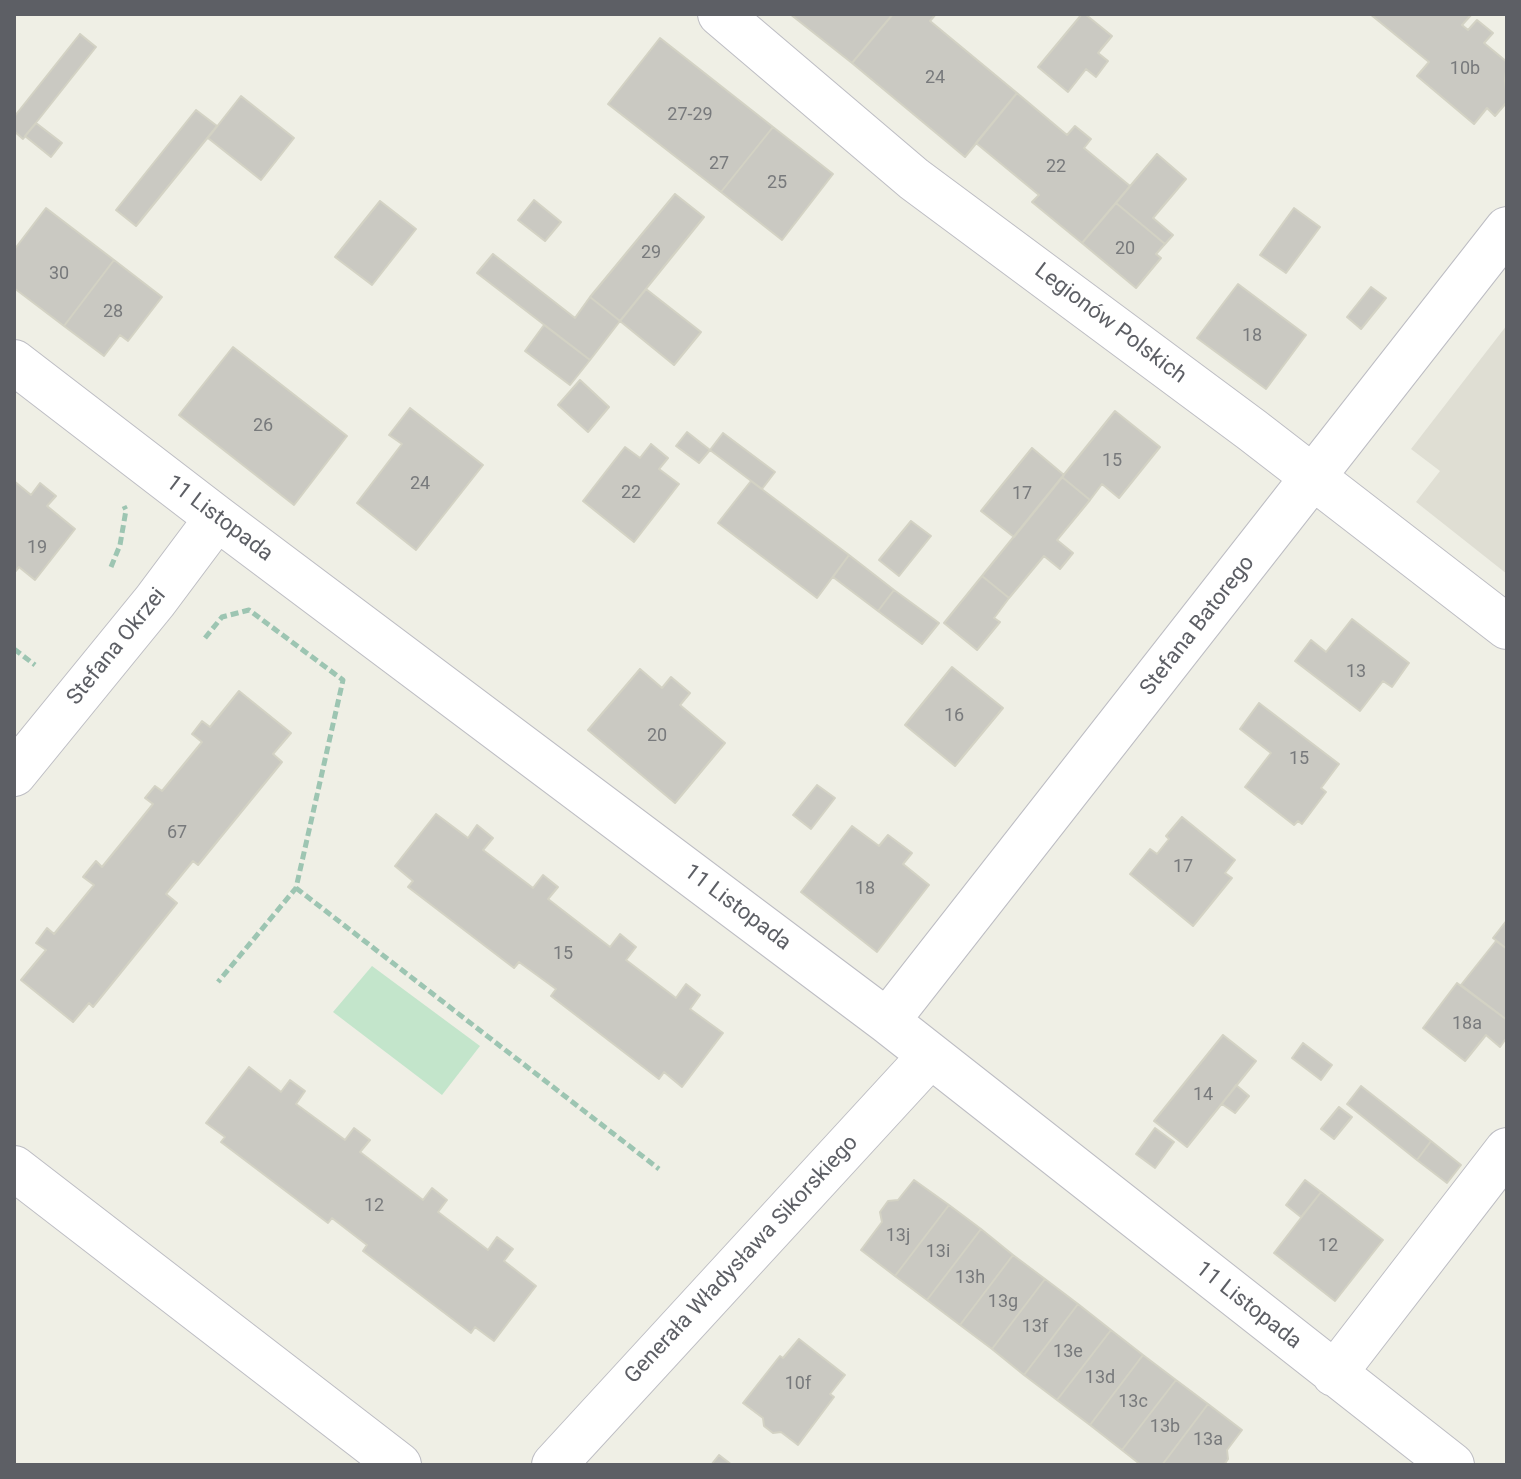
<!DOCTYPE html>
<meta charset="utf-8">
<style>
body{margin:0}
#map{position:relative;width:1521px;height:1479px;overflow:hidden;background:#efefe5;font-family:Roboto,sans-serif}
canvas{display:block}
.frame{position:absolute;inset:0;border:16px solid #5d5f65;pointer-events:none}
</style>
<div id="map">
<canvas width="1521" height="1479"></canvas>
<div class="frame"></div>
</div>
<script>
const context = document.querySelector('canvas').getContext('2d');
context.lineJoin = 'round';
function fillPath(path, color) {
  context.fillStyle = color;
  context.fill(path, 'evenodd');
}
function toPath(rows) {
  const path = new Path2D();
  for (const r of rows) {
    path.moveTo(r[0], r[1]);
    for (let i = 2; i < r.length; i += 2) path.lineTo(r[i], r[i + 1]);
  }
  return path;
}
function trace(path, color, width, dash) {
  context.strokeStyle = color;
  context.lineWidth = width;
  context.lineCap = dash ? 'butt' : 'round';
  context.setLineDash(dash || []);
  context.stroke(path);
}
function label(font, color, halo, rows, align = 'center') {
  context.font = font + ' Roboto,sans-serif';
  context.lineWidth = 6;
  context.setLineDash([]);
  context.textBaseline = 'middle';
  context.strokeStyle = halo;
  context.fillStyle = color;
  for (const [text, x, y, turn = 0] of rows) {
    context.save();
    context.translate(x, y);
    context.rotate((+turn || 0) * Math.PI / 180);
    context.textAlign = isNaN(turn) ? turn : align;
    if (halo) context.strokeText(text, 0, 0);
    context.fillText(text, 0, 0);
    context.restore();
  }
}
const education = toPath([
 [1507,325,1507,574,1416,502,1440,471,1411,449]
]);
const green = toPath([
 [372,966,480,1046,442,1095,333,1012]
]);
const building = toPath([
 [790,14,893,14,852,63,790,14],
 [893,14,936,14,930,21,1017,93,965,157,852,63,893,14],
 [1082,14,1085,14,1112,36,1098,53,1108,61,1096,77,1086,69,1068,92,1038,67,1082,14],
 [1370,14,1472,14,1462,25,1468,30,1477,20,1493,33,1484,43,1507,62,1505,80,1507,102,1495,116,1487,108,1474,124,1417,76,1429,62,1370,14],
 [80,34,96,47,23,139,14,131,14,117,80,34],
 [660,38,773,127,721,192,608,104,660,38],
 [1017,93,1067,135,1075,126,1091,139,1084,148,1130,186,1082,243,1032,202,1039,195,976,143,1017,93],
 [241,96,294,138,261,180,208,138,241,96],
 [196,110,217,126,136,226,116,210,196,110],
 [36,123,62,143,51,157,25,136,36,123],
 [773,127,833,174,782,240,721,192,773,127],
 [1157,154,1186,179,1153,218,1173,235,1165,244,1116,203,1157,154],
 [675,194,704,217,620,321,590,297,675,194],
 [534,200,561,222,545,241,518,220,534,200],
 [380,201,416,229,372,285,335,257,380,201],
 [1116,203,1165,244,1156,254,1161,258,1136,288,1082,243,1116,203],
 [46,208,114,260,64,326,14,288,14,250,46,208],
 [1294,208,1320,227,1286,273,1260,255,1294,208],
 [493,254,575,318,590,297,620,321,590,360,477,273,493,254],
 [114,260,162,297,128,341,120,335,104,356,64,326,114,260],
 [1238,284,1306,335,1266,389,1197,338,1238,284],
 [1371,287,1386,298,1361,329,1347,317,1371,287],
 [646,289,701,332,674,365,620,321,646,289],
 [544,325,590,360,570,385,525,351,544,325],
 [233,347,347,436,294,505,179,415,233,347],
 [580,380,609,407,588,432,558,405,580,380],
 [410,408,483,465,416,550,357,503,402,444,389,435,410,408],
 [1115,411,1160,447,1119,498,1102,484,1090,500,1062,477,1115,411],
 [687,432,710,450,699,463,676,446,687,432],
 [723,433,775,472,762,489,710,450,723,433],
 [651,444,668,458,659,469,679,484,634,542,583,501,625,447,640,458,651,444],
 [1032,448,1064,475,1014,537,981,511,1032,448],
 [1062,477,1090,500,1057,540,1073,553,1060,569,1044,556,1009,598,982,576,1062,477],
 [14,481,31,495,40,483,56,496,47,506,75,529,35,580,19,567,14,573,14,481],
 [751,481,849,555,817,598,718,523,751,481],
 [911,521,931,536,899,576,879,560,911,521],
 [849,555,894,590,878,611,833,577,849,555],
 [982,576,1009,598,994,618,1000,622,977,650,944,623,982,576],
 [894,590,939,623,922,644,878,611,894,590],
 [1352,619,1409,663,1392,687,1383,681,1360,711,1295,661,1311,640,1326,652,1352,619],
 [952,667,1003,708,955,766,905,725,952,667],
 [640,669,662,688,671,677,690,693,680,705,725,743,675,803,588,730,640,669],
 [239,691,291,733,273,754,282,762,198,865,193,861,166,894,177,903,93,1007,89,1003,73,1022,21,980,46,950,36,943,47,928,54,934,94,885,83,877,96,861,102,867,153,804,145,798,155,786,162,791,202,742,192,734,202,721,210,727,239,691],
 [1259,703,1339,764,1321,788,1326,792,1302,824,1298,821,1294,825,1245,787,1271,753,1240,729,1259,703],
 [817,785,835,798,811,829,793,815,817,785],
 [436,814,468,838,477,825,493,838,483,850,533,888,543,875,558,887,548,899,610,947,620,934,636,947,626,960,676,998,686,984,700,995,690,1009,723,1033,682,1087,664,1072,659,1079,551,996,556,989,519,962,514,968,408,887,413,881,395,866,436,814],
 [1182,817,1235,860,1225,873,1232,878,1193,926,1130,874,1150,849,1157,854,1169,839,1166,836,1182,817],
 [852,826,879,846,888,835,912,853,903,864,929,885,877,952,801,892,852,826],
 [1507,920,1507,949,1493,938,1507,920],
 [1496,941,1507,949,1507,1020,1461,985,1496,941],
 [1457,983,1507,1020,1507,1037,1500,1047,1486,1035,1465,1061,1423,1028,1457,983],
 [1223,1035,1256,1061,1187,1147,1154,1121,1223,1035],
 [1303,1043,1332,1065,1321,1080,1292,1058,1303,1043],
 [249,1067,281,1092,290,1080,305,1091,296,1104,345,1140,354,1128,370,1140,360,1152,423,1200,432,1188,447,1200,438,1212,488,1250,497,1237,513,1249,504,1261,536,1286,494,1341,475,1327,471,1333,363,1251,367,1245,332,1218,328,1223,221,1142,225,1137,206,1123,249,1067],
 [1236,1085,1249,1096,1235,1113,1222,1104,1236,1085],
 [1361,1086,1431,1141,1417,1160,1347,1104,1361,1086],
 [1339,1107,1352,1117,1334,1139,1321,1129,1339,1107],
 [1155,1128,1174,1142,1155,1168,1136,1154,1155,1128],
 [1431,1141,1461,1165,1447,1183,1417,1160,1431,1141],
 [914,1180,949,1205,895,1276,861,1250,882,1222,880,1212,888,1201,898,1200,914,1180],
 [1305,1180,1321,1192,1301,1217,1286,1205,1305,1180],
 [1321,1192,1383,1240,1335,1301,1274,1253,1321,1192],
 [949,1205,981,1229,927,1300,895,1276,949,1205],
 [981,1229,1013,1255,960,1325,927,1300,981,1229],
 [1013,1255,1045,1279,992,1349,960,1325,1013,1255],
 [1045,1279,1078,1304,1024,1375,992,1349,1045,1279],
 [1078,1304,1111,1330,1057,1400,1024,1375,1078,1304],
 [1111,1330,1143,1355,1090,1425,1057,1400,1111,1330],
 [799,1339,845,1375,830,1394,834,1397,798,1445,781,1432,773,1433,764,1426,763,1418,743,1403,780,1356,783,1358,799,1339],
 [1143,1355,1176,1380,1122,1450,1090,1425,1143,1355],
 [1176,1380,1208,1404,1162,1465,1141,1465,1122,1450,1176,1380],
 [1208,1404,1242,1430,1227,1450,1228,1459,1224,1465,1162,1465,1208,1404],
 [719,1455,732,1465,711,1465,719,1455]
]);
const path = toPath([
 [111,567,120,545,126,510,124,506],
 [205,638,222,617,249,610,343,680,296,888,218,982],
 [14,649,35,665],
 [296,888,659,1169]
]);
const minor = toPath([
 [720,14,914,179,1252,430,1507,627],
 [14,362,217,518,887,1021,1452,1465],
 [14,774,155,601,217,518],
 [887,1021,1507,229],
 [14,1168,399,1465],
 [1334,1374,1507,1150],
 [554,1465,930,1056]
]);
const numberNames = [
 ["10b",1465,69],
 ["24",935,78],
 ["27-29",690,115],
 ["27",719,164],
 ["22",1056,167],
 ["25",777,183],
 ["20",1125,249],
 ["29",651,253],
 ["30",59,274],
 ["28",113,312],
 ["18",1252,336],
 ["26",263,426],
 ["15",1112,461],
 ["24",420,484],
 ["22",631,493],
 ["17",1022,494],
 ["19",37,548],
 ["13",1356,672],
 ["16",954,716],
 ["20",657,736],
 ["15",1299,759],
 ["67",177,833],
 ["17",1183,867],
 ["18",865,889],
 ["15",563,954],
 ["18a",1467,1024],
 ["14",1203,1095],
 ["12",374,1206],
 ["13j",898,1236],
 ["12",1328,1246],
 ["13i",938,1252],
 ["13h",970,1278],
 ["13g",1003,1302],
 ["13f",1035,1327],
 ["13e",1068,1352],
 ["13d",1100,1378],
 ["10f",798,1384],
 ["13c",1133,1402],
 ["13b",1165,1427],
 ["13a",1208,1440]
];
const streetNames = [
 ["Legionów Polskich",1110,324,37],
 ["11 Listopada",219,519,37],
 ["Stefana Batorego",1198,626,-52],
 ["Stefana Okrzei",117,647,-51],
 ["11 Listopada",737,908,37],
 ["Generała Władysława Sikorskiego",742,1260,-47],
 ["11 Listopada",1248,1306,38]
];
fillPath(education, '#dfded3');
fillPath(green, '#c3e5cb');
fillPath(building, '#cac9c2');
trace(building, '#d3d2c4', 2);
trace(minor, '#bdbdc3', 46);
trace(path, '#9dc5b2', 5, [8, 4]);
trace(minor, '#fff', 44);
label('18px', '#787a7c', null, numberNames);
label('22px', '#5d5f65', '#fff', streetNames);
</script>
